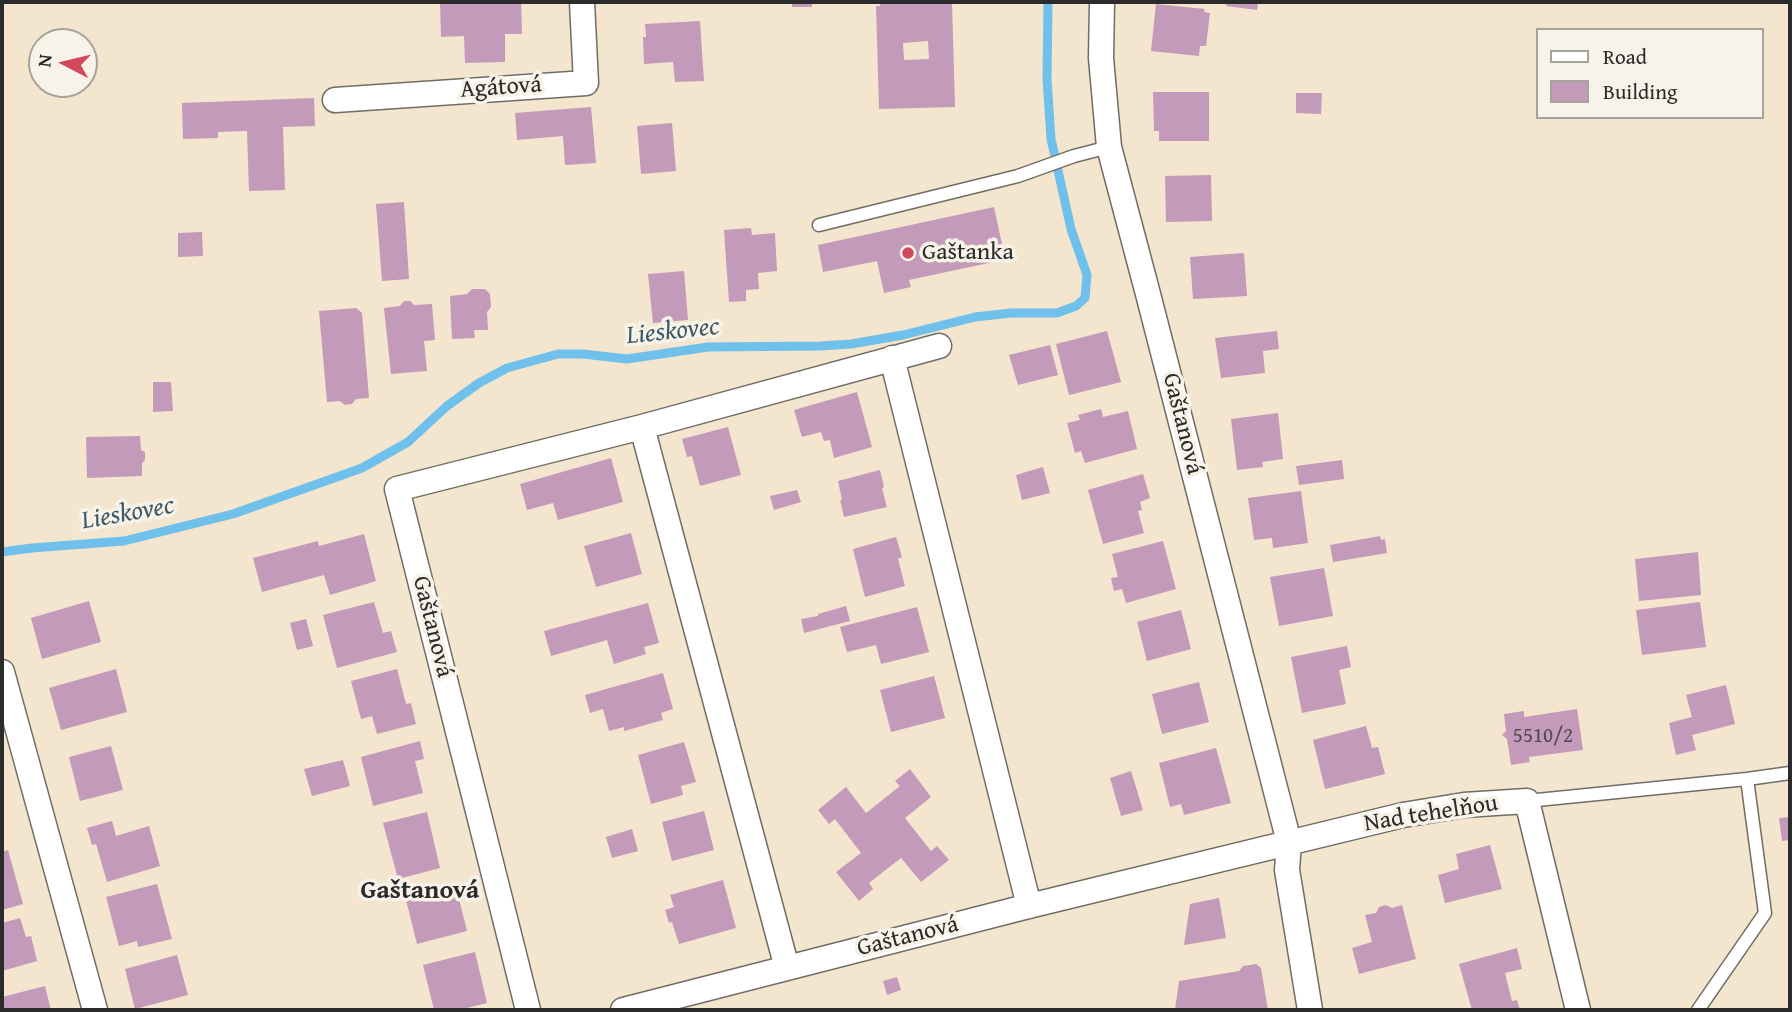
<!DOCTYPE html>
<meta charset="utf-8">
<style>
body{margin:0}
#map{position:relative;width:1792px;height:1012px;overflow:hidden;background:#f4e5ce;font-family:"Gentium Book Plus",serif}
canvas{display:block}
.frame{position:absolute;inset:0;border:4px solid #2b2b2b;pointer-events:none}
.legend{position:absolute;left:1536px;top:28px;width:228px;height:91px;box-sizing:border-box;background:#f7f3e8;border:2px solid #a5a39c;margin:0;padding:9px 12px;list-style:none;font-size:21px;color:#2b2b2b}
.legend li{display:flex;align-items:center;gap:14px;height:35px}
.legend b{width:35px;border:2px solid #a5a39c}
.north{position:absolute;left:28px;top:28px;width:70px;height:70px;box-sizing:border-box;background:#f7f3e8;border:2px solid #a5a39c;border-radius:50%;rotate:277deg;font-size:19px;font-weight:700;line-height:28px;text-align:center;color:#2b2b2b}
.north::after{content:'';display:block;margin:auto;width:24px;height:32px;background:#d1495b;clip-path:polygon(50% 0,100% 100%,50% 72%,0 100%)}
</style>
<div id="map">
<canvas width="1792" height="1012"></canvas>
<div class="frame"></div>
<ul class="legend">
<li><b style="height:9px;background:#fff"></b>Road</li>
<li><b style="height:19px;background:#c39ab9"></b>Building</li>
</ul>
<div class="north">N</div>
</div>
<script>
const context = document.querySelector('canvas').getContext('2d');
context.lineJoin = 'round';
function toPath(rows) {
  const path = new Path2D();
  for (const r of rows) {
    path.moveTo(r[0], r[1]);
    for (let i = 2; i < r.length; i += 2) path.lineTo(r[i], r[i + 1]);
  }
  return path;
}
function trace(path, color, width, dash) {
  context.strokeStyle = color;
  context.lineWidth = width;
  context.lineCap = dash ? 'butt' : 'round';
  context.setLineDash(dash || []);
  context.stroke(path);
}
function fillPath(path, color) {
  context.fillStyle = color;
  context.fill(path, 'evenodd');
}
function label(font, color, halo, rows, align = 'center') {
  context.font = font + ' "Gentium Book Plus",serif';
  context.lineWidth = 7;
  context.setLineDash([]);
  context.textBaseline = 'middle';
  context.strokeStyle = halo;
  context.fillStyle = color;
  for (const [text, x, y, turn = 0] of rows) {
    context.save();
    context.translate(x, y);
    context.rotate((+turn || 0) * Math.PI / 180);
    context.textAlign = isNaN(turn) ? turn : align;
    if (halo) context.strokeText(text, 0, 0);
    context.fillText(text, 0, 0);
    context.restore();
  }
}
const stream = toPath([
 [2,552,32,548,124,541,233,514,362,468,408,442,447,406,479,383,507,368,558,354,583,354,627,359,708,347,821,346,851,344,903,335,975,317,1011,313,1057,313,1076,306,1085,298,1087,275,1071,229,1051,139,1047,79,1048,2]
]);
const building = toPath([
 [440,2,521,2,522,34,505,34,505,62,465,63,464,36,441,37],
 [792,2,812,2,812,7,792,7],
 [880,2,952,2,955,107,879,109,876,6,880,6],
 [928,41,929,59,904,60,903,43],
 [1227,2,1258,2,1257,10,1226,6],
 [1156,4,1205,9,1204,12,1210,13,1206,46,1200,46,1199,56,1151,51],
 [700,21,704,81,675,82,673,62,644,64,643,37,646,37,645,24],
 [1153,92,1209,92,1209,141,1159,141,1159,131,1154,131],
 [1296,93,1322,93,1321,114,1296,113],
 [314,98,315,126,283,127,285,190,249,191,247,131,218,132,218,138,183,139,182,103],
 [591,107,596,163,565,165,563,136,517,140,515,113],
 [672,123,676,171,641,174,637,126],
 [1211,175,1212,221,1166,222,1165,176],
 [404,202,409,279,382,281,376,204],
 [994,207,1002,244,995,246,998,261,909,280,911,287,884,293,877,261,823,272,818,245],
 [751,228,752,235,775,233,777,271,758,273,759,289,746,290,746,301,729,302,724,230],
 [202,232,203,256,178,257,178,233],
 [1244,253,1247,296,1193,299,1190,257],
 [684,271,688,320,653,323,648,274],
 [472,289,485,289,490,294,491,307,487,312,488,330,474,330,475,338,452,339,450,296,467,294],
 [404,301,410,301,414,305,432,304,435,340,424,341,427,371,391,374,384,308,400,306],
 [356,308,362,313,369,398,356,399,352,404,345,405,340,401,327,402,319,311],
 [1107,331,1121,382,1069,395,1056,344],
 [1277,331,1279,349,1263,351,1265,373,1221,378,1215,338],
 [1050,345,1058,375,1018,385,1009,355],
 [153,382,171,382,173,411,153,412],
 [857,392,872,447,834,458,830,440,824,441,821,432,802,437,794,410],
 [1101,409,1103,417,1128,411,1137,449,1085,463,1081,451,1075,453,1067,423,1080,420,1078,415],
 [1278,413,1283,459,1262,462,1263,467,1237,470,1231,419],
 [728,427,741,475,700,486,692,456,687,457,682,439],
 [140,436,141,450,145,452,145,460,142,463,142,476,87,478,86,437],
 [611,458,623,502,558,520,553,503,527,510,520,484],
 [1342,460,1344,479,1299,485,1296,466],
 [1043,467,1050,493,1022,500,1016,475],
 [880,470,884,487,882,488,887,507,844,517,840,500,842,500,838,481],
 [1143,474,1150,498,1140,502,1142,510,1138,511,1144,533,1103,544,1088,490],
 [797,490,801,502,774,510,770,496],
 [1301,491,1308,543,1273,548,1272,538,1254,540,1248,498],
 [631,533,642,574,596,587,584,546],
 [364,534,376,581,330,595,324,575,262,592,253,558,318,541,319,546],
 [1380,536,1381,540,1385,539,1387,553,1333,562,1330,545],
 [896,537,902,557,898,559,905,586,865,597,853,549],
 [1163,541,1176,589,1126,603,1122,589,1114,591,1111,578,1118,577,1112,554],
 [1698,552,1701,595,1639,601,1635,559],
 [1324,568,1333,616,1279,626,1270,577],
 [89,601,101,642,42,659,31,618],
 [374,602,383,633,391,631,397,652,337,668,323,615],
 [1700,602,1706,647,1642,655,1636,610],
 [648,603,659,643,644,647,646,654,614,664,607,640,551,656,544,631],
 [846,606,850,621,804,633,801,619,818,616,818,614],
 [917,607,929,652,881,664,876,645,847,652,840,627],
 [1181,610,1191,649,1147,661,1137,622],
 [306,619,313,646,297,650,290,623],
 [1347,646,1351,667,1339,670,1346,704,1302,713,1291,657],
 [116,669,127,712,61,730,49,688],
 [397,669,406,704,411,703,416,724,377,734,372,716,361,719,351,681],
 [663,673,673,709,661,713,663,720,624,731,624,727,609,731,603,709,590,713,585,695],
 [934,676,945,718,891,732,880,690],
 [1199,682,1209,722,1162,734,1152,694],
 [1726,685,1735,724,1692,735,1696,750,1676,755,1669,723,1692,717,1686,695],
 [1577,709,1583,750,1529,757,1530,762,1511,765,1507,739,1502,735,1506,731,1504,714,1524,711,1524,717],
 [1366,726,1372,748,1378,747,1385,774,1325,789,1313,740],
 [420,741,424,759,415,761,423,793,373,806,361,757],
 [684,742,696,782,681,786,683,795,651,804,638,755],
 [111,746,123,790,80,801,69,757],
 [1216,748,1231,803,1184,815,1181,804,1170,807,1159,763],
 [343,760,350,786,312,796,304,769],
 [910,769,931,797,905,818,931,851,937,846,949,860,921,882,901,858,869,883,873,889,859,901,836,872,861,853,835,819,829,824,818,810,846,787,866,813,900,786,895,781],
 [1131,771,1143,810,1121,816,1110,778],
 [704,811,714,850,672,861,662,822],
 [427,812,440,868,398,879,383,823],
 [1790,817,1790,840,1782,841,1779,818],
 [112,821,116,836,149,826,160,866,107,882,96,844,92,845,87,828],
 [632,829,638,851,612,858,606,837],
 [1490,845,1502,889,1445,903,1438,875,1459,869,1456,854],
 [8,850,23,904,2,910,2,852],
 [723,880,736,928,679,944,672,922,669,923,665,910,674,907,670,895],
 [455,883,467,931,417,944,405,896],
 [157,884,172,939,138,947,137,941,119,946,106,897],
 [1219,898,1226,938,1184,945,1190,904],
 [1386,905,1392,908,1402,905,1416,959,1359,974,1352,948,1372,942,1365,915,1376,913,1379,907],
 [20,918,26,937,31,936,37,961,2,971,2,923],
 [1517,948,1522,969,1505,973,1512,1001,1517,1000,1520,1010,1472,1010,1459,964],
 [475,952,487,1003,459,1010,434,1010,423,965],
 [177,955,188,995,135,1009,125,969],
 [1256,964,1261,968,1268,1010,1175,1010,1179,981,1239,971,1243,966],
 [897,977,901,990,887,995,883,981],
 [45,986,51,1010,2,1010,2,997]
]);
const service = toPath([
 [819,225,1018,176,1074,156,1109,147],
 [1527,801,1747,779,1790,773],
 [1698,1010,1765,913,1747,779]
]);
const minor = toPath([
 [1102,2,1101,58,1109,147,1148,294,1289,842,1287,870,1310,1010],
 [335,100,586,83,582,2],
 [892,358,1029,906],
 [642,427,787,968],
 [2,672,95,1010],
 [528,1010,397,489,642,427,939,346],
 [623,1010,1029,906,1403,815,1464,805,1527,801,1578,1010]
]);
const markers = [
 [908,253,7,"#d1495b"]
];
const numberNames = [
 ["5510/2",1543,737]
];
const streetNames = [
 ["Agátová",501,88,-4],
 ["Gaštanová",1182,424,76],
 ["Gaštanová",432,627,76],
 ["Nad tehelňou",1431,814,-9],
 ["Gaštanová",908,937,-14]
];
const poiNames = [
 ["Gaštanka",922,253]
];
const waterNames = [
 ["Lieskovec",673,332,-6],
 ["Lieskovec",128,514,-10]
];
const neighbourhoodNames = [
 ["Gaštanová",420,891]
];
trace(stream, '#6fc0eb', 9);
fillPath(building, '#c39ab9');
trace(service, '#716c64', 15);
trace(minor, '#716c64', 27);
trace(service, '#fff', 12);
trace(minor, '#fff', 24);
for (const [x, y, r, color] of markers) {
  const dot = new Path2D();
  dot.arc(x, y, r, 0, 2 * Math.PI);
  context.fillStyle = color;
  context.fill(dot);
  trace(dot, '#f7f3e8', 2.5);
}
label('21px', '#51474e', null, numberNames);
label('24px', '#2b2b2b', '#f7f3e8', streetNames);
label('24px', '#2b2b2b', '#f7f3e8', poiNames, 'left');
label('italic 26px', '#3f5865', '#f7f3e8', waterNames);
label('bold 26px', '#2b2b2b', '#f7f3e8', neighbourhoodNames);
</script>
